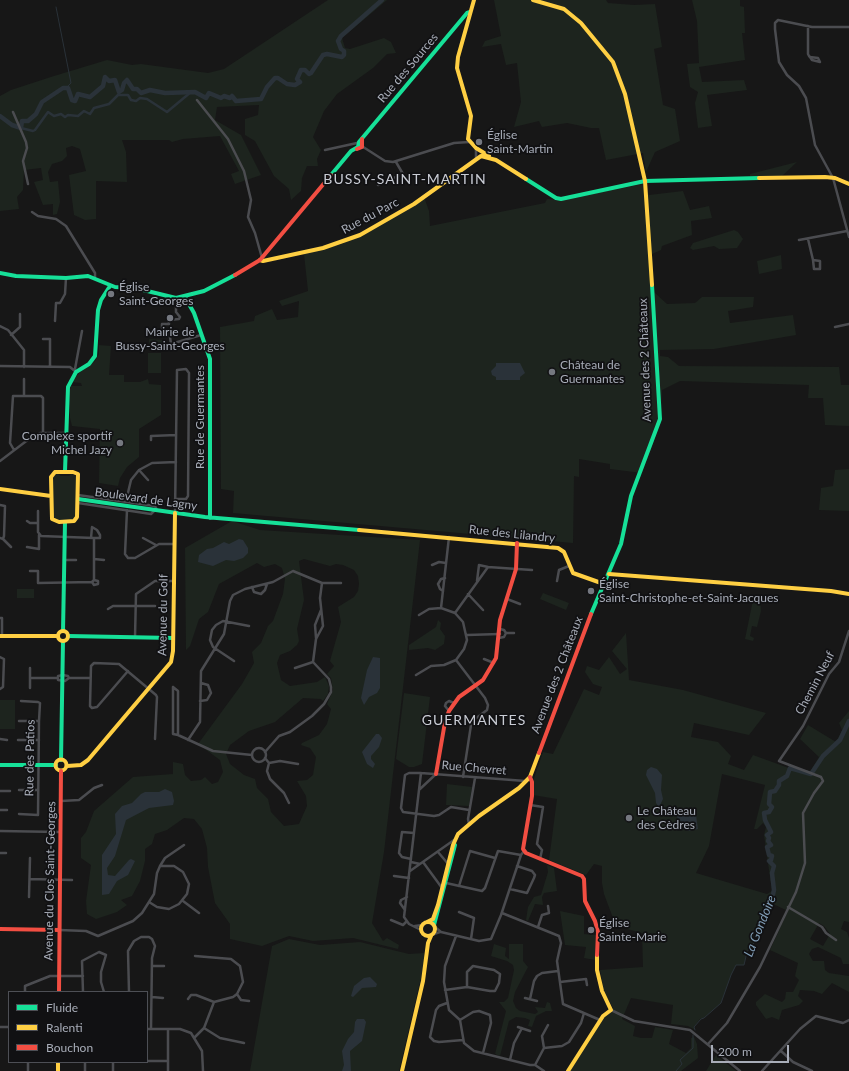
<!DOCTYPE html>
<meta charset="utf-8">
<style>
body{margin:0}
#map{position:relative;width:849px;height:1071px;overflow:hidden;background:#171717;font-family:Lato,sans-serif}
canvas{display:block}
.legend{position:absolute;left:8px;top:991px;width:140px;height:72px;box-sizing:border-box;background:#111113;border:1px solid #4d4f55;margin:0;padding:5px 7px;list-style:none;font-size:12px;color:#a8adb8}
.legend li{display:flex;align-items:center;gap:8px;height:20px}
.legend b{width:20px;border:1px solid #4d4f55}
.scale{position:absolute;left:711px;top:1045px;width:78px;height:18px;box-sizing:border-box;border:2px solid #a8adb8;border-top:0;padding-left:5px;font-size:12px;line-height:14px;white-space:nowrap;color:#a8adb8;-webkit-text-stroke:3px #111113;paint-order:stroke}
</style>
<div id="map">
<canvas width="849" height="1071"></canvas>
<ul class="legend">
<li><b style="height:5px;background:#16e098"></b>Fluide</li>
<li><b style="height:5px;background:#ffcf43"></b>Ralenti</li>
<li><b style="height:5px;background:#f24e42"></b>Bouchon</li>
</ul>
<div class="scale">200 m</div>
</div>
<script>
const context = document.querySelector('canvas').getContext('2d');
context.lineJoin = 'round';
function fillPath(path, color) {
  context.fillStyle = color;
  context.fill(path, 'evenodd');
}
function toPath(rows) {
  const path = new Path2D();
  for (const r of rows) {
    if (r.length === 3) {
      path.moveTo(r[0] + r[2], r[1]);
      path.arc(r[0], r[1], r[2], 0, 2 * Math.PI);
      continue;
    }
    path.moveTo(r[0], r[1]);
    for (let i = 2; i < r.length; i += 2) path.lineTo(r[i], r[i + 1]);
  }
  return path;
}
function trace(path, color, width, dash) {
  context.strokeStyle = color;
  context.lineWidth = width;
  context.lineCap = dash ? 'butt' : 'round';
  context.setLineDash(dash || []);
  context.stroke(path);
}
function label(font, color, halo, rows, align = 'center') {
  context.font = font + ' Lato,sans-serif';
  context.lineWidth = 3.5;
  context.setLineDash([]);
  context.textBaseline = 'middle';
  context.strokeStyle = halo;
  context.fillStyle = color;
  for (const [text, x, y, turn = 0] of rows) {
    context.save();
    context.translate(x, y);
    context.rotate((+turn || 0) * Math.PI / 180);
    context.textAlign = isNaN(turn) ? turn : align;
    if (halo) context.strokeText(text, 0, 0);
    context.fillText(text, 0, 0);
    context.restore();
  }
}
const green = toPath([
 [328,0,387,0,342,38,345,48,350,49,384,38,391,42,396,53,387,54,373,68,337,94,324,111,313,137,321,150,317,159,318,166,307,166,302,178,301,191,291,200,289,189,274,176,255,141,245,135,245,119,258,115,259,105,217,107,215,120,241,135,261,175,235,184,231,174,239,171,220,136,183,139,172,142,169,140,122,140,126,152,127,182,96,181,96,219,85,220,74,215,69,175,86,171,80,149,72,146,66,148,67,156,62,161,52,164,48,172,50,182,58,181,60,202,57,214,53,215,53,204,43,205,34,182,43,180,41,168,24,170,23,190,17,197,19,209,0,211,0,96,11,90,54,76,107,60,132,65,141,64,208,73,224,69],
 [494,0,606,0,608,3,634,5,655,4,662,47,654,49,663,105,675,109,680,141,655,152,646,172,643,153,606,160,599,128,591,128,567,123,542,127,539,121,514,127,521,102,517,63,506,65,501,44,482,47,485,41,501,36],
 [692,0,740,0,740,6,744,7,745,33,742,33,745,60,699,67,702,82,744,80,747,90,707,95,712,126,698,128,695,103,698,92,690,87,687,64,699,63,697,21],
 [797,162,782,176,750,176,750,174],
 [643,184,649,195,683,191,690,210,709,206,712,218,691,221,692,235,662,246,661,250,652,254,654,292,667,304,695,303,702,297,754,297,753,307,728,311,730,323,793,315,796,335,714,349,660,350,660,356,668,357,679,366,839,367,841,385,849,385,849,426,825,425,823,398,808,398,809,385,680,381,662,390,661,422,642,473,610,469,610,464,579,459,579,477,574,476,573,543,233,513,234,491,221,489,220,327,254,321,255,316,272,309,277,320,298,317,299,301,282,306,279,301,308,291,304,254,342,244,415,205,424,197,429,211,430,226,545,203,547,199,561,200],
 [734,230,738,232,743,239,737,248,719,249,714,246,693,250,690,248,693,243],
 [781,255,782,269,759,274,757,261],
 [149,339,163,340,163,351,149,350],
 [99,345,111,346,109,375,124,375,124,382,140,382,148,379,149,384,161,385,161,415,139,429,139,457,127,467,120,478,118,486,99,483,100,429,72,426,70,418,69,392,71,386,82,386,81,383,72,382,79,373,95,361,99,354],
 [148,353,161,353,161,373,148,373],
 [849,469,849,511,819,510,821,488,833,486,835,470],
 [56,473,61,476,69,476,72,473,77,478,76,516,73,521,56,521,52,515,53,477],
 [232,521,260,530,420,540,384,852,372,923,383,941,387,938,399,945,398,949,353,938,313,941,289,936,262,946,230,939,230,924,215,903,208,867,207,848,202,829,194,819,184,818,167,830,155,834,152,844,145,849,145,861,140,881,132,896,121,900,127,905,117,912,96,919,87,914,86,901,91,865,81,858,81,838,86,832,94,811,133,777,173,774,173,762,183,764,185,775,191,781,201,780,205,777,212,784,218,782,223,772,220,760,198,744,242,684,254,663,252,652,261,643,268,626,273,621,283,594,285,579,282,568,275,564,264,567,257,563,219,584,208,612,199,619,190,646,186,650,185,548],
 [304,559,330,566,336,564,343,565,354,570,358,576,359,584,358,591,354,597,338,607,341,622,330,661,334,666,327,674,331,678,333,690,327,704,331,709,327,724,319,735,302,743,301,745,310,748,316,757,313,775,307,780,297,781,306,796,307,806,299,824,284,826,271,812,268,799,257,788,255,779,244,775,230,764,226,754,230,745,249,731,275,722,303,698,321,699,323,701,328,694,329,686,325,677,317,682,290,686,281,680,277,663,280,655,290,651,297,645,299,641,297,629,304,600,299,561],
 [17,589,34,589,34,598,17,598],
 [543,593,569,603,566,610,540,599],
 [754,595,760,599,761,611,757,627,752,626,750,636,754,638,753,641,745,639],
 [438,620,441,623,440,629,445,636,444,644,435,650,428,648,409,650,409,645,436,627],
 [626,633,629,680,683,690,766,713,749,735,694,723,691,737,718,742,731,756,728,764,744,770,753,755,808,775,819,757,800,739,808,725,836,742,842,730,839,723,849,711,849,922,844,921,841,929,847,932,849,938,849,964,843,964,841,958,818,947,812,949,809,954,813,961,824,961,825,970,829,973,849,976,849,992,832,983,822,994,814,991,800,990,798,996,803,1001,799,1005,782,1010,779,1020,772,1017,766,1019,756,1005,756,1002,765,994,782,1002,785,999,786,992,793,992,799,980,795,976,798,963,770,950,788,911,771,903,754,943,747,952,744,965,736,965,731,975,721,1003,704,1018,700,1019,694,1027,695,1030,688,1026,671,1024,673,1005,631,998,622,1019,635,1026,633,1036,641,1038,652,1038,655,1027,673,1030,669,1044,686,1053,691,1048,691,1038,694,1037,697,1044,698,1058,681,1071,570,1071,601,1020,613,1008,604,991,600,970,643,967,642,933,616,926,604,894,602,883,602,866,594,864,586,875,549,860,557,799,533,795,533,781,543,752,553,754,584,689,599,695,602,687,593,684,585,672,587,666,599,670,609,657,620,674,627,669,612,651],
 [722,774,765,785,754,829,757,829,763,823,766,827,764,835,772,891,767,894,696,873,709,846],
 [819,923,824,926,830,934,823,946,810,939],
 [404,693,430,697,422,764,414,767,409,767,396,759],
 [0,700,15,700,15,729,0,729],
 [447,784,472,787,469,806,446,805],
 [547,865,554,868,557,891,544,893,542,897,543,905,535,904,528,921,526,920,528,907,534,897,541,895,548,872],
 [560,911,584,916,584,934,596,935,595,960,584,958,586,947,565,945],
 [289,939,320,945,360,942,409,954,424,953,424,965,399,1071,250,1071,272,946],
 [494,944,506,948,505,956,509,959,509,944,523,944,523,961,528,967,515,992,513,1001,516,1008,520,1011,535,1014,538,1012,535,1007,545,1008,547,1002,550,1003,552,1011,546,1011,536,1016,532,1027,528,1026,530,1020,525,1018,516,1017,509,1021,500,1056,495,1054,506,1011,499,1002,504,1002,508,998,514,970,513,965,507,961,491,956],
 [716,1055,736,1071,706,1071]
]);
const water = toPath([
 [496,363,520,363,525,373,520,377,520,380,496,380,496,377,492,375,491,371,496,366],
 [239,539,243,540,248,548,248,553,243,558,234,561,226,560,213,566,198,562,199,555,207,549,213,548,224,542,229,544],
 [373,657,380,658,380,688,377,693,369,697,364,705,361,698,367,670],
 [376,734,379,734,382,738,379,747,371,756,371,759,375,764,373,768,367,764,362,752],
 [651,767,657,769,662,775,661,790,663,799,660,805,666,812,666,815,663,814,656,803,655,793,646,775,647,770],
 [165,789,172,792,174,801,173,805,149,808,126,820,115,856,107,868,108,875,115,876,129,860,131,859,135,861,128,875,117,881,109,894,102,895,102,855,116,834,115,814,122,806,132,803,141,794,145,792,159,792],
 [683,812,696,815,698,829,688,831,680,828,677,816],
 [370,977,377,984,376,987,362,988,353,997,351,996,354,986,364,978],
 [357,1019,364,1019,366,1022,362,1041,350,1051,351,1071,342,1071,344,1065,342,1051,348,1039,354,1032,355,1022]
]);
const stream = toPath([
 [56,7,71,83,67,87],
 [695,1030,694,1027,701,1019,704,1018,721,1003,731,975,736,965,744,965,747,952,754,943,771,903],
 [676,1071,682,1064,680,1060,693,1048,693,1035]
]);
const canal = toPath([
 [21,128,33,131,35,130,48,112,54,116,61,114,65,117,68,115,78,116,84,111,90,114,94,108,109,104,118,95,128,95,131,100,136,101,140,98,147,99,167,112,191,92]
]);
const river = toPath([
 [0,116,12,125,21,128,22,121,28,121,36,114,42,102,63,88,68,88,72,100,75,101,78,94,90,97,103,86,105,77,109,81,115,80,119,92,122,90,124,83,127,80,133,89,137,89,141,93,150,90,165,93,195,92,206,98,209,93,221,98,224,96,230,98,232,96,236,101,261,99,267,87,275,78,278,78,287,84,295,85,300,82,297,79,301,70,305,70,309,74,311,73,323,55,327,54,342,57,344,55,344,51,341,49,338,41,341,36,382,0],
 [771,903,774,890,772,873,774,866,769,861,771,860,772,856,769,855,767,847,771,845,768,841,769,838,767,835,771,832,765,820,764,813,769,812,772,807,769,804,770,792,775,791,779,785,779,781,787,776,790,768,811,774,823,756,840,740,849,721]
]);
const street = toPath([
 [808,26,808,54,809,56,810,57,812,60,820,62,818,58,810,57],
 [849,27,812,27,778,20,775,23,775,29,779,62,787,75,799,86,806,98,815,145,833,178,849,237],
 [197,100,228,139,244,171,251,200,248,217,255,233,262,258],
 [13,112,26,142,27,148,23,161,28,184],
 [325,150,357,143,385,161,393,162,454,143,469,142],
 [476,158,476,148],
 [378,185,403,174,396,162],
 [32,212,38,216,56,219,66,226,95,273,95,277],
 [808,239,813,260,820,261,820,269,814,269,813,260],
 [799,240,847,231],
 [176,298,176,312,180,317,179,319,169,320,169,324,162,324,162,331,169,330,171,344,201,335],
 [55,321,56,303,60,303,65,294,66,278],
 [0,326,8,330,24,350,24,367],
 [835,327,849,324],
 [11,335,20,327,20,314],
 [43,339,50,339,50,366],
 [0,366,70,367,76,372],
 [75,369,82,331],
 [24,396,24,379],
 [151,440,151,436,176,435],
 [14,450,10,443,13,396,41,396,43,398,43,432],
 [0,461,29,439,40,433,66,433],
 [139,470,148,480],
 [78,495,155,506,157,510],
 [126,501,131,480,139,470,152,463,176,462],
 [78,503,151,514,155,510],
 [0,505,5,506,4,536,3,539,0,538],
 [127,510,125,554,128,558,135,558,159,544,174,544],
 [175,513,177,370,186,369,189,373,188,496,186,499,175,499],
 [27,521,30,523,38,523],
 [449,537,441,608,455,613,463,622,467,640,464,649,456,660,485,698,488,705,487,710,475,719,471,725,463,777],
 [91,538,92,527,97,530,100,535,100,538,94,538],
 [143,538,156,545],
 [3,539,11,547],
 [27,547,39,549,39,535],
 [94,559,104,560],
 [64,560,76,560],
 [432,565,439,562,446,563],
 [30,571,38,571,38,583,92,582,94,580,94,538,41,536,38,532,38,511],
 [477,581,479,565,488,567],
 [557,581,559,570,569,566],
 [92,582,94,585,98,584,98,581,94,580],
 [322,583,341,583],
 [252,587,254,592,261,594,265,590,267,584],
 [443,591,440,589,438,584,441,579,445,578],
 [468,594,483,610],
 [507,599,520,604],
 [108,609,113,606,155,606],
 [455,613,488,567,532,570],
 [419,615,429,609,441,608],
 [0,618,2,618,2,636],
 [506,633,514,633],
 [467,635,500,634],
 [135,637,136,594,155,581,173,581],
 [316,638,315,625,321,610],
 [499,638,504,637,506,633,504,630,500,629],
 [0,657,4,659,3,687,0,689],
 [484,659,494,663],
 [234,661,213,647,210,640,212,630,216,625,223,621,249,626],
 [295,668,313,662],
 [128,671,97,707,92,708,90,706,91,666,94,663,119,664,156,695,157,697,155,739],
 [63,675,68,676,69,678,65,681,58,680,58,676,63,675],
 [416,675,431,666,444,665,456,660],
 [30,678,57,678],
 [69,678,90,678],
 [173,687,178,691,178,735,173,734,173,687],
 [30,688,30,668],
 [200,701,207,700,211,693,208,685,201,683],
 [449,711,445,706,446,703,449,701,454,703],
 [19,721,39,721],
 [178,735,213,751,252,755],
 [0,739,7,740],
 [18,740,39,740],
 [188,740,200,722,201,671,224,634,230,601,233,595,245,589,273,582,293,571,322,583],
 [259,755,7],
 [265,752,279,736,290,732,312,716,324,704,331,692,331,687,329,679,313,662,316,639,323,626,320,598,322,583],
 [265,758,269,763,267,771,270,779,284,793,289,803],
 [269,763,280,761,298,764],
 [420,789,436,774],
 [19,790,38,790],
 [0,791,10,791],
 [61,801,79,800,94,788,102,785],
 [530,805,543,807,537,844,542,850,540,859],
 [0,810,7,810],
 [469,810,451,807,439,815,434,816,403,812,401,808,405,775,409,773,421,773,525,781],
 [19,814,38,815,39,721,40,703,38,702,21,701],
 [469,824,468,819,475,778],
 [0,831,60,832],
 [438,852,449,865],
 [0,853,6,853],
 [411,859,402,857,399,853,402,832,414,833],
 [411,862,420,864],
 [423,862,442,888],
 [410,871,454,840],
 [394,876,409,878],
 [30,879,72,880],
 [446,883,482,891,485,888,498,851,521,855],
 [459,886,470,851,495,858],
 [510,889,527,893,534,878,535,875,532,871,517,866],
 [29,897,30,858],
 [183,901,199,913],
 [149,902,157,907,169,909,179,904,187,894,189,884,183,872,174,866,160,866],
 [788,907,822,927,826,933,836,940],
 [405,910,400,903,401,900,407,897],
 [459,912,474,918,471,939],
 [502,913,559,936,561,943,557,961,563,1004,600,1020],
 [391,920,403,925,406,922],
 [415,926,422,925],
 [435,927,441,932,479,941,491,939,501,915,521,855,524,851],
 [538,927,542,915,549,913,548,906],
 [59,930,86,931,98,936,133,921,142,913,154,894,157,873,160,866,165,858,184,845],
 [421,930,409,924,404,917,421,773],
 [434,934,440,932],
 [456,936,445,966,444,982,449,1010,460,1020,464,1043,474,1051,530,1065,535,1065],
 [195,956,231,959,240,966,243,982,237,994,233,997,214,1002,204,1028,195,1037],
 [152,966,164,966],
 [560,982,586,979,587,985],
 [445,990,467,987,490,991,495,991,499,983,500,974,494,970,473,966,467,972,467,987],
 [25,992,25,986,50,976,83,976],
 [83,992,82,961,99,952,106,955,101,972,101,982,104,992],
 [129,992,128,951,134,941,141,937,149,937,152,939,155,946,152,958,151,1029],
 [237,994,241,1000,249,1001],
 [152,997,163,998],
 [525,998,537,1001],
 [188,999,191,995,196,995,214,1002],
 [530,999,534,981,537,976,542,973,558,971],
 [447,1003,439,1006,436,1010,430,1037,434,1041,439,1042,463,1040],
 [611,1010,634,1021,690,1030,740,1071],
 [460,1020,473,1012,479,1011,490,1015,491,1023,483,1053],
 [0,1027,9,1027],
 [518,1027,530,1031],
 [204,1028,220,1038,244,1043],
 [147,1029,180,1029,191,1033,202,1051,203,1071],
 [708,1044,727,1023,760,967,796,892,805,863,803,813,814,793,823,781,821,777,779,761,803,726,829,674,839,662,849,631],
 [544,1048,542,1036,548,1025],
 [781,1051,793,1062,812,1071],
 [510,1060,514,1043,522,1028],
 [147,1061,168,1061],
 [535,1065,544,1048,562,1046,569,1042,581,1023,584,1013],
 [535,1065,544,1071],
 [28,1071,28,1062],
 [85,1071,85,1062],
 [113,1071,113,1062],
 [168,1071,168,1029],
 [762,1071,800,1029,816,1016,843,1023,849,1020]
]);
const fast = toPath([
 [331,175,351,151,358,147,359,142,467,13,470,12],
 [526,179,556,198,561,199,645,181,759,178],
 [0,273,16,276,66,278,88,276,115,287,135,288,176,298,204,291,235,275],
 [185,297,194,313,210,359,210,518],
 [65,471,68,387,76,372,89,364,95,356,98,310,101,300,110,286],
 [78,499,205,517,359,530],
 [591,614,621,544,631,496,660,419,652,285],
 [63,631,65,522],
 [68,636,173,638],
 [61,760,63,641],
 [0,765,56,765],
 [434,925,455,845]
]);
const slow = toPath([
 [474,0,458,57,457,68,471,116,468,139,476,148,489,156],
 [533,0,564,9,581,23,613,62,625,94,645,181,652,285],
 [759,178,825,177,835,178,849,184],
 [260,260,263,261,323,248,360,235,414,204,481,156,496,160,526,179],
 [55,472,73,472,78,474,77,517,74,521,59,522,52,519,51,477,55,472],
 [0,489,51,496],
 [359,530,558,548,564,552,573,573,604,584],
 [609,574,831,591,849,594],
 [63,636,5],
 [0,636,58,636],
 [61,765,5.5],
 [67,766,81,765,88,760,171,662,173,651,175,513],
 [428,929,7],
 [427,922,433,919,438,905,453,845,458,834,479,816,519,788,530,777,539,753],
 [58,1062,58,1071],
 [402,1071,423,981,428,943,431,936],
 [568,1071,603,1016,611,1010,602,991,597,970,597,955]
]);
const jam = toPath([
 [357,149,362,147,362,139],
 [235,275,260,260,331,175],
 [539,753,591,614],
 [436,774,445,722,449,711,459,697,483,680,496,658,500,620,516,569,517,543],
 [530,777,532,782,532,796,523,849,526,853,582,876,584,879,585,901,595,921,598,932,597,955],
 [0,929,59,930],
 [59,992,61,771]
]);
const markers = [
 [479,142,4,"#757880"],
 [111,294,4,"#757880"],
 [170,318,4,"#757880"],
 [552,372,4,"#757880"],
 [120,443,4,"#757880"],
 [591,591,4,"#757880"],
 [629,818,4,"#757880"],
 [591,930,4,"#757880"]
];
const streetNames = [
 ["Rue des Sources",408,68,-50],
 ["Rue du Parc",370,216,-28],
 ["Avenue des 2 Châteaux",645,360,-92],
 ["Rue de Guermantes",200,417,-90],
 ["Boulevard de Lagny",146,499,8],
 ["Rue des Lilandry",512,534,6],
 ["Avenue du Golf",163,615,-89],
 ["Avenue des 2 Châteaux",557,675,-69],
 ["Chemin Neuf",815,683,-62],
 ["Rue des Patios",30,758,-89],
 ["Rue Chevret",474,768,5],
 ["Avenue du Clos Saint-Georges",50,881,-89]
];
const poiNames = [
 ["Église",487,135],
 ["Saint-Martin",487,149],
 ["Église",119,287],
 ["Saint-Georges",119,301],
 ["Mairie de",170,332,"center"],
 ["Bussy-Saint-Georges",170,346,"center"],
 ["Château de",560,365],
 ["Guermantes",560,379],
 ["Complexe sportif",112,436,"right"],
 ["Michel Jazy",112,450,"right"],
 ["Église",599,584],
 ["Saint-Christophe-et-Saint-Jacques",599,598],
 ["Le Château",637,811],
 ["des Cèdres",637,825],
 ["Église",599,923],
 ["Sainte-Marie",599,937]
];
const waterNames = [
 ["La Gondoire",760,926,-68]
];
const quarterNames = [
 ["BUSSY-SAINT-MARTIN",405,179],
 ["GUERMANTES",474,720]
];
fillPath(green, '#1d241e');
fillPath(water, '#2a3239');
trace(stream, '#2a3239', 1);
trace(canal, '#2a3239', 2.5);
trace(river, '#2a3239', 4.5);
trace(street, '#4b4c50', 2.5);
trace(fast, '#16e098', 4);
trace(slow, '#ffcf43', 4);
trace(jam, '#f24e42', 4);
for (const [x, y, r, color] of markers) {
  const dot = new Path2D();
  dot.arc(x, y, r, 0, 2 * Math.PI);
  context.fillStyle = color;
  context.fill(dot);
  trace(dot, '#111113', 1.5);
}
label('12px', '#a8adb8', '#111113', streetNames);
label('12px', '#a8adb8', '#111113', poiNames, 'left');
label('italic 13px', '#7f9bb3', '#111113', waterNames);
context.letterSpacing = '1px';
label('14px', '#c9ccd4', '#111113', quarterNames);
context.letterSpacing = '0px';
</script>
